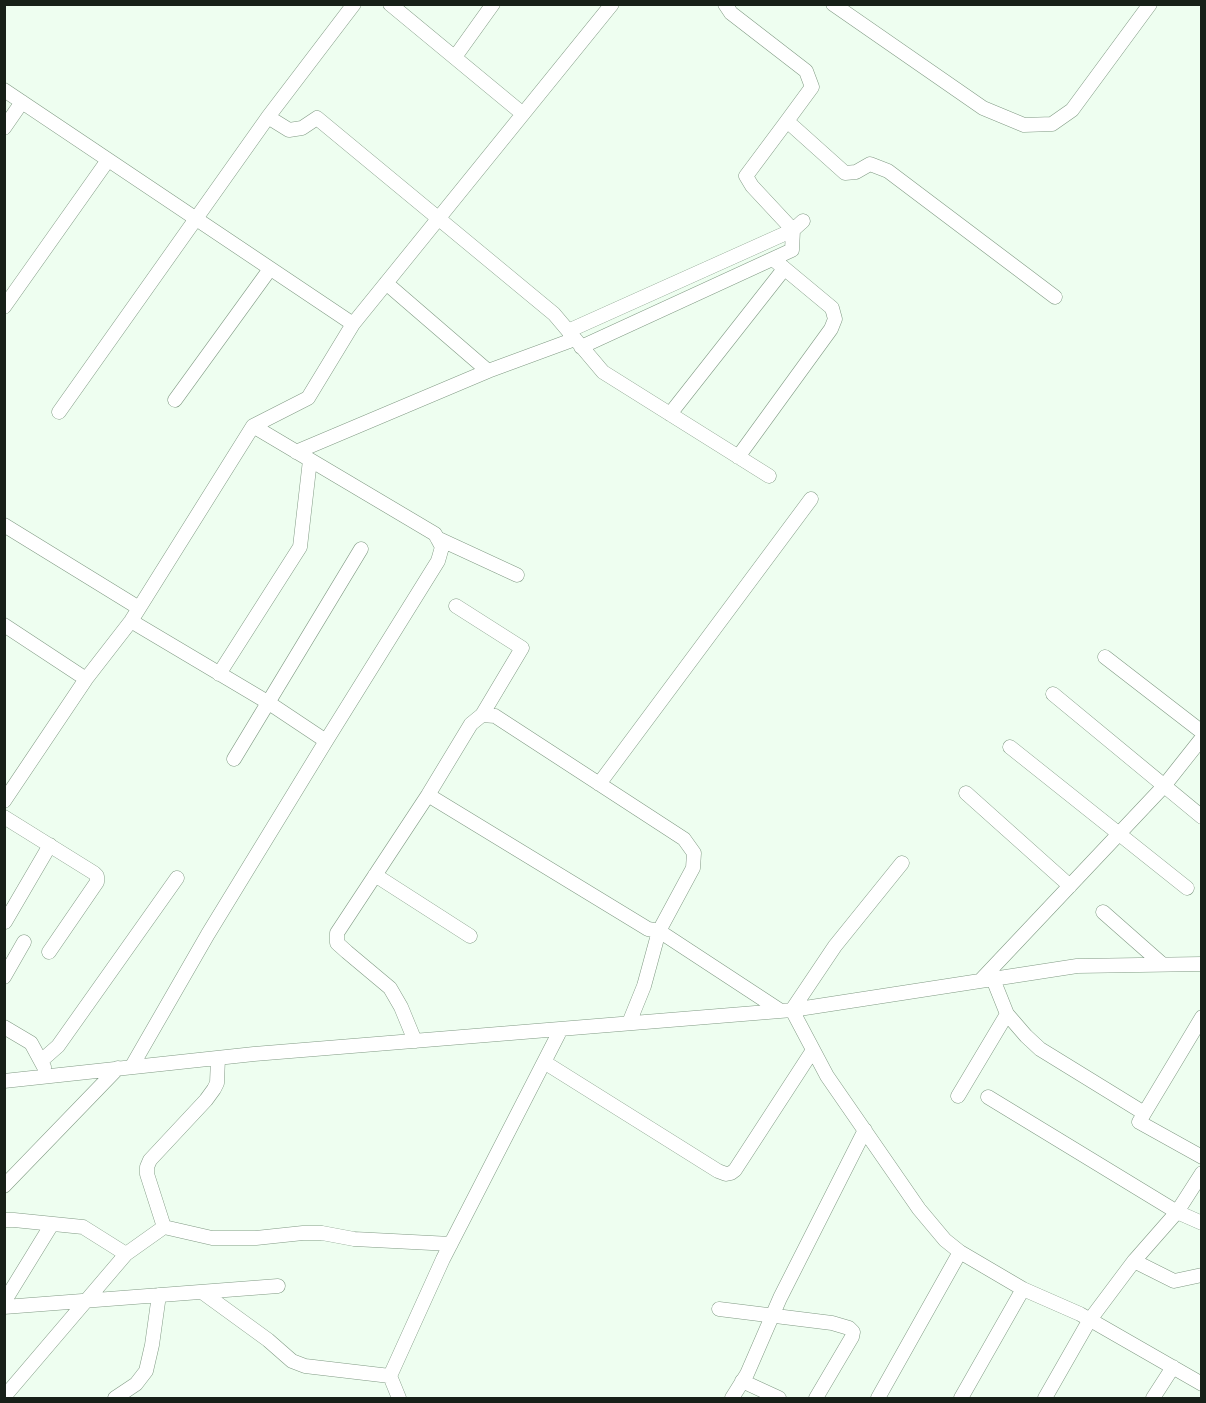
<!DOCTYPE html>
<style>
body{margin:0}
#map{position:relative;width:1206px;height:1403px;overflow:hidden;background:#eefef0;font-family:Ubuntu,sans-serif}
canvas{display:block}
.frame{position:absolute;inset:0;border:6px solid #172018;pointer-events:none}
</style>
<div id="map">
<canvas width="1206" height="1403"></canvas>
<div class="frame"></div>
</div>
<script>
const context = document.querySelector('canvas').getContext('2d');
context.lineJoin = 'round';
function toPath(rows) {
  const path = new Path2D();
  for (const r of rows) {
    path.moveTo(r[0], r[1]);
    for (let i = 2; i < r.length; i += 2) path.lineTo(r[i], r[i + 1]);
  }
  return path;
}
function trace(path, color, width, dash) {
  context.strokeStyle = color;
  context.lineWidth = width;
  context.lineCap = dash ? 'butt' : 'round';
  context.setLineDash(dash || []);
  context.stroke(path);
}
const street = toPath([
 [390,4,523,114],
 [725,4,731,13,806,71,812,87,787,121,845,173,856,172,870,164,888,171,1055,297],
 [833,4,983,108,1024,125,1052,124,1072,110,1150,4],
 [455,57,493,4],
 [4,90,353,324,612,4],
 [268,117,289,130,302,128,317,118,554,314,603,372,769,476],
 [4,128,22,102],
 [386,283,488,371,575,339],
 [4,307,108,160],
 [568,331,793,230,752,186,746,176,787,121],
 [581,347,792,250,793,230,803,221],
 [175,400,270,269],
 [59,412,268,117,354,4],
 [670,414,784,269],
 [296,452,488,371],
 [738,457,831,329,835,319,832,308,773,259],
 [4,525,139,608],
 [437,538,517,575],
 [456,606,522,648,482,715],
 [131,621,269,703,326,741],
 [4,625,86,679],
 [1105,657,1202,732],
 [219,674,300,547,310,460],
 [1053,694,1202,817],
 [1010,747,1187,888],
 [234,759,361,549],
 [599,784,811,499],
 [966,793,1070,886],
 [428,795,648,929,659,931,781,1011],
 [4,801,86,679,131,621,253,426,308,398,353,324],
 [4,817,94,873,97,876,97,882,49,952],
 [902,863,835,946,792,1010,1077,966,1202,964],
 [375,875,470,936],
 [1103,912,1162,964],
 [5,922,50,845],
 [4,977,24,942],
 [993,979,1007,1014,1026,1036,1040,1049,1144,1113],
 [980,981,1164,786,1202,738],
 [1202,1017,1139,1122,1202,1157],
 [4,1027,31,1043,44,1067],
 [415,1041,401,1007,390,988,347,952,337,943,337,933,428,795,471,724,482,715,495,716,684,839,694,853,693,868,659,931,644,986,629,1023],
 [41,1061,58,1046,177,878],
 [544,1062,718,1171,726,1174,731,1173,735,1170,813,1050],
 [132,1066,208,934,326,741,438,561,442,547,435,534,253,426],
 [4,1081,254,1054,792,1010,827,1076,919,1209,945,1240,960,1252,1023,1289,1080,1314,1202,1384],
 [958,1096,1007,1014],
 [988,1097,1177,1212,1202,1223],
 [4,1186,118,1068],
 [4,1220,14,1220,83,1227,126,1254,4,1397],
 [164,1227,147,1174,147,1167,150,1160,206,1100,214,1089,217,1083,218,1058],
 [126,1254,164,1227,212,1238,256,1238,303,1233,322,1233,354,1239,451,1244],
 [1134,1261,1174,1281,1202,1275],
 [202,1292,268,1340,292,1361,305,1366,390,1376],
 [4,1302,52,1224],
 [4,1307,278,1286],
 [719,1309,832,1323,849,1328,853,1332,852,1337,816,1398],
 [742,1381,779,1398],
 [115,1398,136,1384,146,1371,152,1345,159,1295],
 [399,1398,390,1376,443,1259,561,1029],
 [732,1398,747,1374,780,1298,865,1130],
 [878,1398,960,1252],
 [961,1398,1023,1289],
 [1045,1398,1089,1321,1134,1261,1177,1212,1202,1173],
 [1153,1398,1173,1367]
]);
trace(street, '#819a84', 15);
trace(street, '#fff', 14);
</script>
